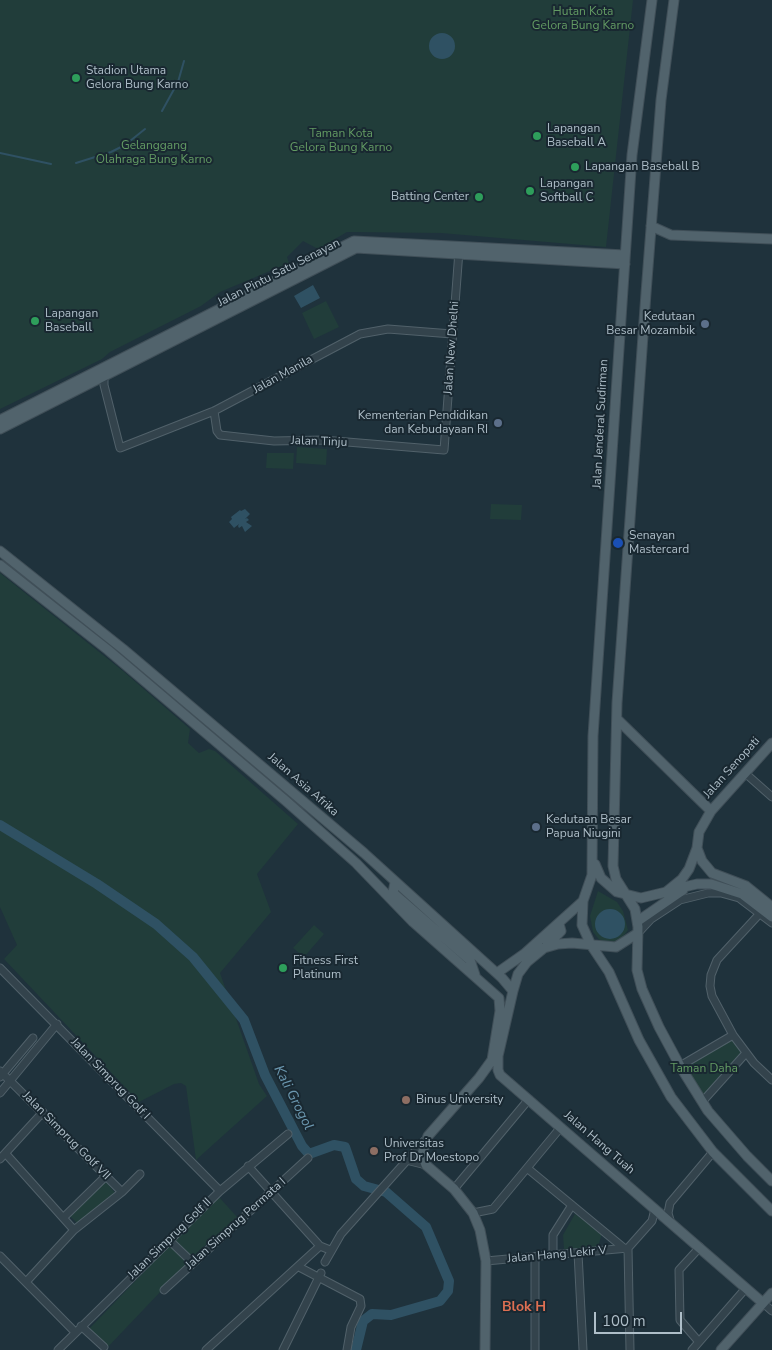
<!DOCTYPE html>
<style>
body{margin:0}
#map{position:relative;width:772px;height:1350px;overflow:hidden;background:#1f323c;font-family:"Nunito Sans",sans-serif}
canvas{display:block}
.scale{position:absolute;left:594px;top:1312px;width:88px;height:22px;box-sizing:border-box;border:2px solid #aebec8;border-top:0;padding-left:6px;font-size:15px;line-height:18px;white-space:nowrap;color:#aebec8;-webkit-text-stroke:4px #192831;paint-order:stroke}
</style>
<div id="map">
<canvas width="772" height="1350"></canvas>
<div class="scale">100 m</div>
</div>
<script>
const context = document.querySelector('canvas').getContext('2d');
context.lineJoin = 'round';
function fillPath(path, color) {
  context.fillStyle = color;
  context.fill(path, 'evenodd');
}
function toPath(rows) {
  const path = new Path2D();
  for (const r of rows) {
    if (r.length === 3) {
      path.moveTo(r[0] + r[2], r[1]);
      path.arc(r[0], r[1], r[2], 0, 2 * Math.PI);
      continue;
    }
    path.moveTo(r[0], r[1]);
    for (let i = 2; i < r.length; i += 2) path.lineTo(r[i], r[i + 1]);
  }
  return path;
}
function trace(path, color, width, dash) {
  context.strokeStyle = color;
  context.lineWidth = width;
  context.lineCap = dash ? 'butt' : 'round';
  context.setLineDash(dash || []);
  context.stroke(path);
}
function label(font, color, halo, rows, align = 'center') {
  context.font = font + ' "Nunito Sans",sans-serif';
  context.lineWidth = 4;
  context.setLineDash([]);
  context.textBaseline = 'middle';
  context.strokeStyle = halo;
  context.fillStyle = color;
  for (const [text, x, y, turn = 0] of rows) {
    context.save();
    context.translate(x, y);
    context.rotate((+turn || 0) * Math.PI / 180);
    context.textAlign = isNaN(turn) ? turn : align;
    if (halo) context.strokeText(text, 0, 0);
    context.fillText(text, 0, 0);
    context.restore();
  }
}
const green = toPath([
 [0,0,633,0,606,247,441,233,347,232,318,249,303,241,287,257,289,263,220,292,201,306,110,352,102,359,0,409],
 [326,301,339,327,314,339,302,313],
 [297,447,327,449,326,465,296,463],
 [267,453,294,453,293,469,266,468],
 [491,504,522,505,521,520,490,519],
 [0,573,123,671,190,729,188,743,199,753,209,749,215,751,298,824,257,874,271,912,220,973,259,1084,267,1096,196,1160,186,1086,181,1083,174,1084,139,1102,4,959,17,945,0,907],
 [598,891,617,902,623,911,628,930,619,942,612,944,601,942,593,932,590,916],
 [314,925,324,934,304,957,293,948],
 [731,1033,744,1054,701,1099,678,1064],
 [104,1180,116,1194,79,1225,68,1214],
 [218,1196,238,1218,202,1248,105,1350,102,1350,85,1333],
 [575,1214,602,1233,598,1247,564,1249,563,1235]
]);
const water = toPath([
 [442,46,13],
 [313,285,320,298,301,308,294,296],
 [245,509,250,514,245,519,247,518,249,520,246,522,252,526,245,532,242,526,239,528,238,526,239,524,234,528,229,522,232,519,231,517,240,510,241,511],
 [610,924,15]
]);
const stream = toPath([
 [162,111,178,82,184,61],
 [0,153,51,164],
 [76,163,111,152,125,145,145,129]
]);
const river = toPath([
 [0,825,97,884,156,924,193,957,244,1020,265,1075,302,1146,309,1154,334,1145,345,1147,356,1179,364,1186,386,1192,426,1227,449,1281,448,1291,440,1301,391,1315,372,1314,363,1321,356,1350]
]);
const minor = toPath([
 [104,371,104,385,120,448,214,411,360,334,388,329,452,334],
 [214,411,217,431,220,435,274,441,323,440,444,450,459,251],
 [745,773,772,797],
 [764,909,717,960,711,975,710,986,712,996,733,1035,754,1063,772,1080],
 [638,933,651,919,680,900,708,893,721,893,739,898,772,923],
 [0,968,220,1191],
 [680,1066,733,1035],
 [0,1071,122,1192],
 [0,1077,33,1038],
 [0,1093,57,1024],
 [702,1102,746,1053],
 [6,1154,74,1230],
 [0,1159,43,1112],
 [406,1160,426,1165],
 [248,1166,320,1246,330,1250],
 [527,1168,625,1249],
 [454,1189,529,1099],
 [473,1213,493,1209,561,1127],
 [64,1217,106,1176],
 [670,1220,668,1213,670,1203,713,1152],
 [169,1240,193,1263],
 [628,1248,630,1350],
 [628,1248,652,1221,655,1209],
 [578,1253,583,1350],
 [553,1255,553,1235,572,1205],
 [0,1256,75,1332],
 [535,1257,535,1350],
 [486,1261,628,1248],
 [325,1262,341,1234,426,1139],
 [299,1267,360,1299,361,1306,351,1327,347,1350],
 [26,1282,74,1230,122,1192,140,1174],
 [164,1290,308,1158],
 [763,1303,772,1311],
 [81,1326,104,1347],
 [699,1342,680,1320,679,1270,700,1247],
 [58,1350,220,1191,288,1134],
 [206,1350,320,1246],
 [283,1350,321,1273],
 [692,1350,746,1288]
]);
const major = toPath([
 [652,0,632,155,593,736,592,875,583,901,582,925,591,945,609,972,639,1040,671,1097,713,1152,772,1211],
 [674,0,661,100,646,293,617,703,613,866,616,879,635,909,638,927,637,970,642,989,659,1027,680,1066,708,1111,747,1156,772,1181],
 [651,226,671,235,772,239],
 [0,420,354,241,625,255],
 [0,429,356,248,625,264],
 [0,551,123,649,364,853,502,978,513,991],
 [0,565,108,650,286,801,356,863,413,922,499,998,500,1011,492,1060,479,1078,428,1136,422,1154,426,1165,454,1189,473,1213,480,1230,486,1261,485,1350],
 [617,719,711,811],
 [697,848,702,861,712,873,746,886,772,907],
 [595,864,601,878,617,892,641,898,666,892,682,879,689,869,697,848,699,832,711,811,772,743],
 [395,882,393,893,470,960,475,975],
 [671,890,697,884,711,884,742,894,772,917],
 [638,921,683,890],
 [638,933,616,947,572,943,558,944,544,948,527,962,518,974,513,991,498,1056,498,1070,500,1075,763,1303],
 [547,945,561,931,559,924],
 [497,973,524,954,583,901],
 [721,1350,772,1293]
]);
const markers = [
 [76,78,5,"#2e9e5b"],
 [537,136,5,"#2e9e5b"],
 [575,167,5,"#2e9e5b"],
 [530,191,5,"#2e9e5b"],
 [479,197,5,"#2e9e5b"],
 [35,321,5,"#2e9e5b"],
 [705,324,5,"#5c6f8a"],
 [498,423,5,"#5c6f8a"],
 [618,543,6,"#1a4fb4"],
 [536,827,5,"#5c6f8a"],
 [283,968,5,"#2e9e5b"],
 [406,1100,5,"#8d6e63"],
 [374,1151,5,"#8d6e63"]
];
const parkNames = [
 ["Hutan Kota",583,12],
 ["Gelora Bung Karno",583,26],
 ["Taman Kota",341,134],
 ["Gelora Bung Karno",341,148],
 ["Gelanggang",154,146],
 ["Olahraga Bung Karno",154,160],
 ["Taman Daha",704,1069]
];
const poiNames = [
 ["Stadion Utama",86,71],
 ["Gelora Bung Karno",86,85],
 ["Lapangan",547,129],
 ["Baseball A",547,143],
 ["Lapangan Baseball B",585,167],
 ["Lapangan",540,184],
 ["Softball C",540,198],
 ["Batting Center",469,197,"right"],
 ["Lapangan",45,314],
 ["Baseball",45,328],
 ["Kedutaan",695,317,"right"],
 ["Besar Mozambik",695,331,"right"],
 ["Kementerian Pendidikan",488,416,"right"],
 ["dan Kebudayaan RI",488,430,"right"],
 ["Senayan",629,536],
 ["Mastercard",629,550],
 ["Kedutaan Besar",546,820],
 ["Papua Niugini",546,834],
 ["Fitness First",293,961],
 ["Platinum",293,975],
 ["Binus University",416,1100],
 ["Universitas",384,1144],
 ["Prof Dr Moestopo",384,1158]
];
const streetNames = [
 ["Jalan Pintu Satu Senayan",279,273,-27],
 ["Jalan New Dhelhi",452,348,-86],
 ["Jalan Manila",283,375,-29],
 ["Jalan Jenderal Sudirman",601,424,-87],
 ["Jalan Tinju",319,442,2],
 ["Jalan Senopati",732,768,-48],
 ["Jalan Asia Afrika",303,785,41],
 ["Jalan Simprug Golf I",110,1079,46],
 ["Jalan Simprug Golf VII",66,1136,45],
 ["Jalan Hang Tuah",599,1143,41],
 ["Jalan Simprug Permata I",236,1224,-42],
 ["Jalan Simprug Golf II",170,1239,-44],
 ["Jalan Hang Lekir V",557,1255,-5]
];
const waterNames = [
 ["Kali Grogol",293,1098,63]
];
const neighbourhoodNames = [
 ["Blok H",524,1308]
];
fillPath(green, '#213d3a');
fillPath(water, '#2f5163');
trace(stream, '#2f5163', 2);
trace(river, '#2f5163', 10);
trace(minor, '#51616a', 9);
trace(major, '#404f58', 11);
trace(minor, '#33434c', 7);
trace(major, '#51636c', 9);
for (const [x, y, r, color] of markers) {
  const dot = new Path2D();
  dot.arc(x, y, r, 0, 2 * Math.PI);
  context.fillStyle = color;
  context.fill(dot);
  trace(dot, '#192831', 2);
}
label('12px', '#639b63', '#192831', parkNames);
label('12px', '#aebec8', '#192831', poiNames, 'left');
label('12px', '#aebec8', '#192831', streetNames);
label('italic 14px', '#6b97af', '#192831', waterNames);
label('bold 14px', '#de7053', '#192831', neighbourhoodNames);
</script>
